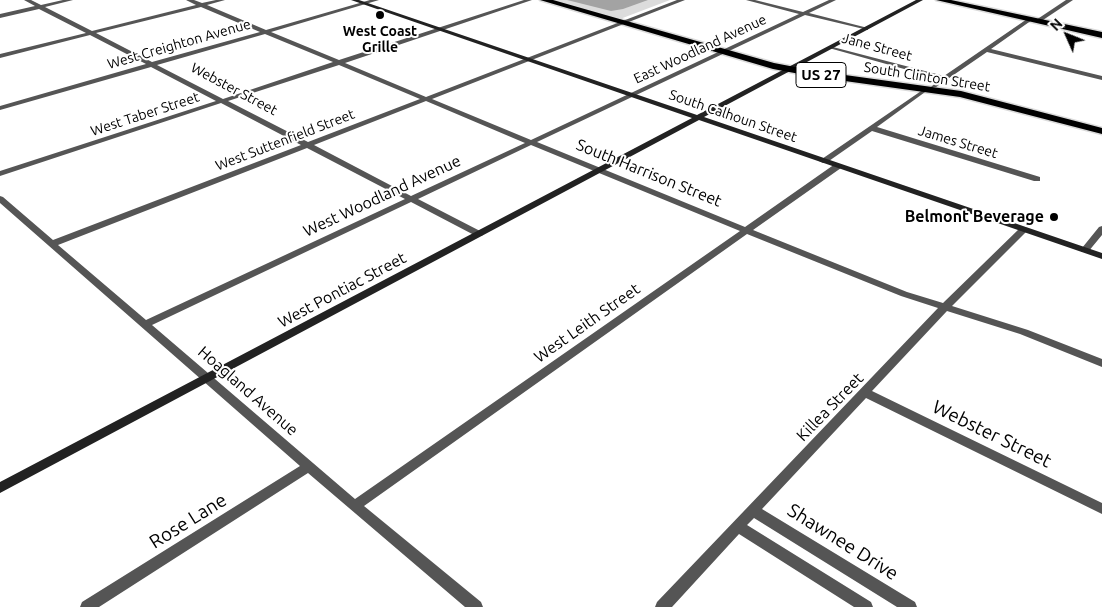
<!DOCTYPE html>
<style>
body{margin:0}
#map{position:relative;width:1102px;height:607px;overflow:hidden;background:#fff;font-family:Ubuntu,sans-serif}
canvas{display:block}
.north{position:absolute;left:1042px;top:10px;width:50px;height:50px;-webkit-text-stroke:4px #fff;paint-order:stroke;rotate:314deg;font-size:14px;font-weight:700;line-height:20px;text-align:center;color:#000}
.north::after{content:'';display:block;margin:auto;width:18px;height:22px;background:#000;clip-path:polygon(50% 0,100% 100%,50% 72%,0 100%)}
</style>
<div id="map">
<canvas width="1102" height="607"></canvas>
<div class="north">N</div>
</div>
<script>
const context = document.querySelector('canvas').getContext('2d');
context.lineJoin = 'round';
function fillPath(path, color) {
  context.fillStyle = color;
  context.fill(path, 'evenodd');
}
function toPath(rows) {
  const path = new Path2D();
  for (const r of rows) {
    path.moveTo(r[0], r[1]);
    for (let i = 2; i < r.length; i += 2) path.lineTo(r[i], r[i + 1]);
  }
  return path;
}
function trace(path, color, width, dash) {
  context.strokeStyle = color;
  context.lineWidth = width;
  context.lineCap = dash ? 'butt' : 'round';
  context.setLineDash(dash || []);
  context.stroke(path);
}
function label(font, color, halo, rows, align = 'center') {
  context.font = font + ' Ubuntu,sans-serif';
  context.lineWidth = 4;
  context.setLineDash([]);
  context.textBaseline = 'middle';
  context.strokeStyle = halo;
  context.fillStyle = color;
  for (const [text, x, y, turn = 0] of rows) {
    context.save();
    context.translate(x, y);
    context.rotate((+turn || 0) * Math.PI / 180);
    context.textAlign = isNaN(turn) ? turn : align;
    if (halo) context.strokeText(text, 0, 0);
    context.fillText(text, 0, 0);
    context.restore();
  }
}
const green = toPath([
 [553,0,670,0,620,19]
]);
const water = toPath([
 [567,0,648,0,623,9,611,11]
]);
const street = toPath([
 [24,0,31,0,41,5,63,0,73,0,45,7,92,31,196,5,186,0,194,0,202,3,216,0,225,0,207,5,266,30,370,0,379,0,271,32,339,60,524,0,532,0,345,63,426,97,677,0,685,0,432,99,531,140,799,14,746,0,755,0,803,12,829,0,836,0,809,13,868,28,868,30,805,15,537,142,745,227,835,164,841,164,841,168,753,230,907,292,943,303,1020,228,1026,228,1027,230,1026,232,952,306,1028,330,1102,359,1102,367,1020,334,947,311,872,391,1102,503,1102,514,866,398,762,509,915,602,917,607,897,607,754,518,747,525,871,602,873,607,854,607,739,534,672,607,655,607,657,602,938,308,901,296,747,234,364,506,481,602,483,607,465,607,308,473,99,607,80,607,82,602,300,466,0,203,0,196,3,197,53,240,301,145,221,103,0,176,0,171,216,101,151,67,0,110,0,106,146,64,90,35,0,58,0,54,86,33,39,9,0,18,0,14,35,6,24,0],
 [201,7,260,32,152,62,96,33,201,7],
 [265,34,333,62,223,99,157,65,265,34],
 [339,65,420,99,308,142,228,101,339,65],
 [426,101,525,143,411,196,314,145,426,101],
 [531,145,740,231,355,499,152,325,411,202,476,236,482,236,483,234,482,232,418,199,531,145],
 [307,148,405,199,146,320,58,245,307,148],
 [1066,0,1073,0,1040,22,1036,22,1036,20,1066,0],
 [1030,17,1033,19,1032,20,991,49,1102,76,1102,80,987,52,936,87,932,87,877,127,1040,177,1040,181,1034,181,872,131,826,163,823,163,819,161,927,87,931,87,940,79,829,48,829,46,944,76,1030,17],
 [1102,226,1102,235,1088,252,1082,252,1080,250,1082,248,1099,227,1102,226]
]);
const secondary = toPath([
 [351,0,359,0,697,115,916,0,923,0,704,117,1102,253,1102,259,699,120,0,493,0,482,692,118,351,0]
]);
const highway = toPath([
 [540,0,553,0,774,63,816,71,961,91,1102,128,1102,134,960,97,816,77,773,69,540,0],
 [936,0,951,0,1102,32,1102,38,936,0]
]);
const markers = [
 [380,15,5,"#000"],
 [1054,217,5,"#000"]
];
const farPoinames = [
 ["West Coast",380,31],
 ["Grille",380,47]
];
const farStreetnames = [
 ["West Creighton Avenue",179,44,-16],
 ["Jane Street",877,47,15],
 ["East Woodland Avenue",700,49,-25],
 ["South Clinton Street",927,77,9],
 ["Webster Street",234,89,28],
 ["West Taber Street",145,114,-18],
 ["South Calhoun Street",733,116,19],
 ["West Suttenfield Street",285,140,-21],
 ["James Street",958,142,17]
];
const shields = [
 [821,75,50]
];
const shieldNames = [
 ["US 27",821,75]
];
const streetNames = [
 ["South Harrison Street",649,173,22],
 ["West Woodland Avenue",382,196,-25],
 ["West Pontiac Street",342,290,-28],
 ["West Leith Street",587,323,-35],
 ["Hoagland Avenue",248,391,41],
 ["Killea Street",830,407,-46]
];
const poiNames = [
 ["Belmont Beverage",1044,217]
];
const nearStreetnames = [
 ["Webster Street",992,434,26],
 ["Rose Lane",188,521,-32],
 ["Shawnee Drive",843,542,32]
];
fillPath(green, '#dcdcdc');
fillPath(water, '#a3a3a3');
trace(highway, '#dbdbdb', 3);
fillPath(street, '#555');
fillPath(secondary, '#222');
fillPath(highway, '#000');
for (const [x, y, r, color] of markers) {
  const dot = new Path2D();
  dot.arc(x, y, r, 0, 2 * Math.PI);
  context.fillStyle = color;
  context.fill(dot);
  trace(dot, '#fff', 2);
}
label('bold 14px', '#000', '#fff', farPoinames);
label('14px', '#000', '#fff', farStreetnames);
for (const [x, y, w] of shields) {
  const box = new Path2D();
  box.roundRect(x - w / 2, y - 12.5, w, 25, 4);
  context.fillStyle = '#fff';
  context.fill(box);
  trace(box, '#000', 1);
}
label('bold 15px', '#000', null, shieldNames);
label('16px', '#000', '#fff', streetNames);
label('bold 16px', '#000', '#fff', poiNames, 'right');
label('19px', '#000', '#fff', nearStreetnames);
</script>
